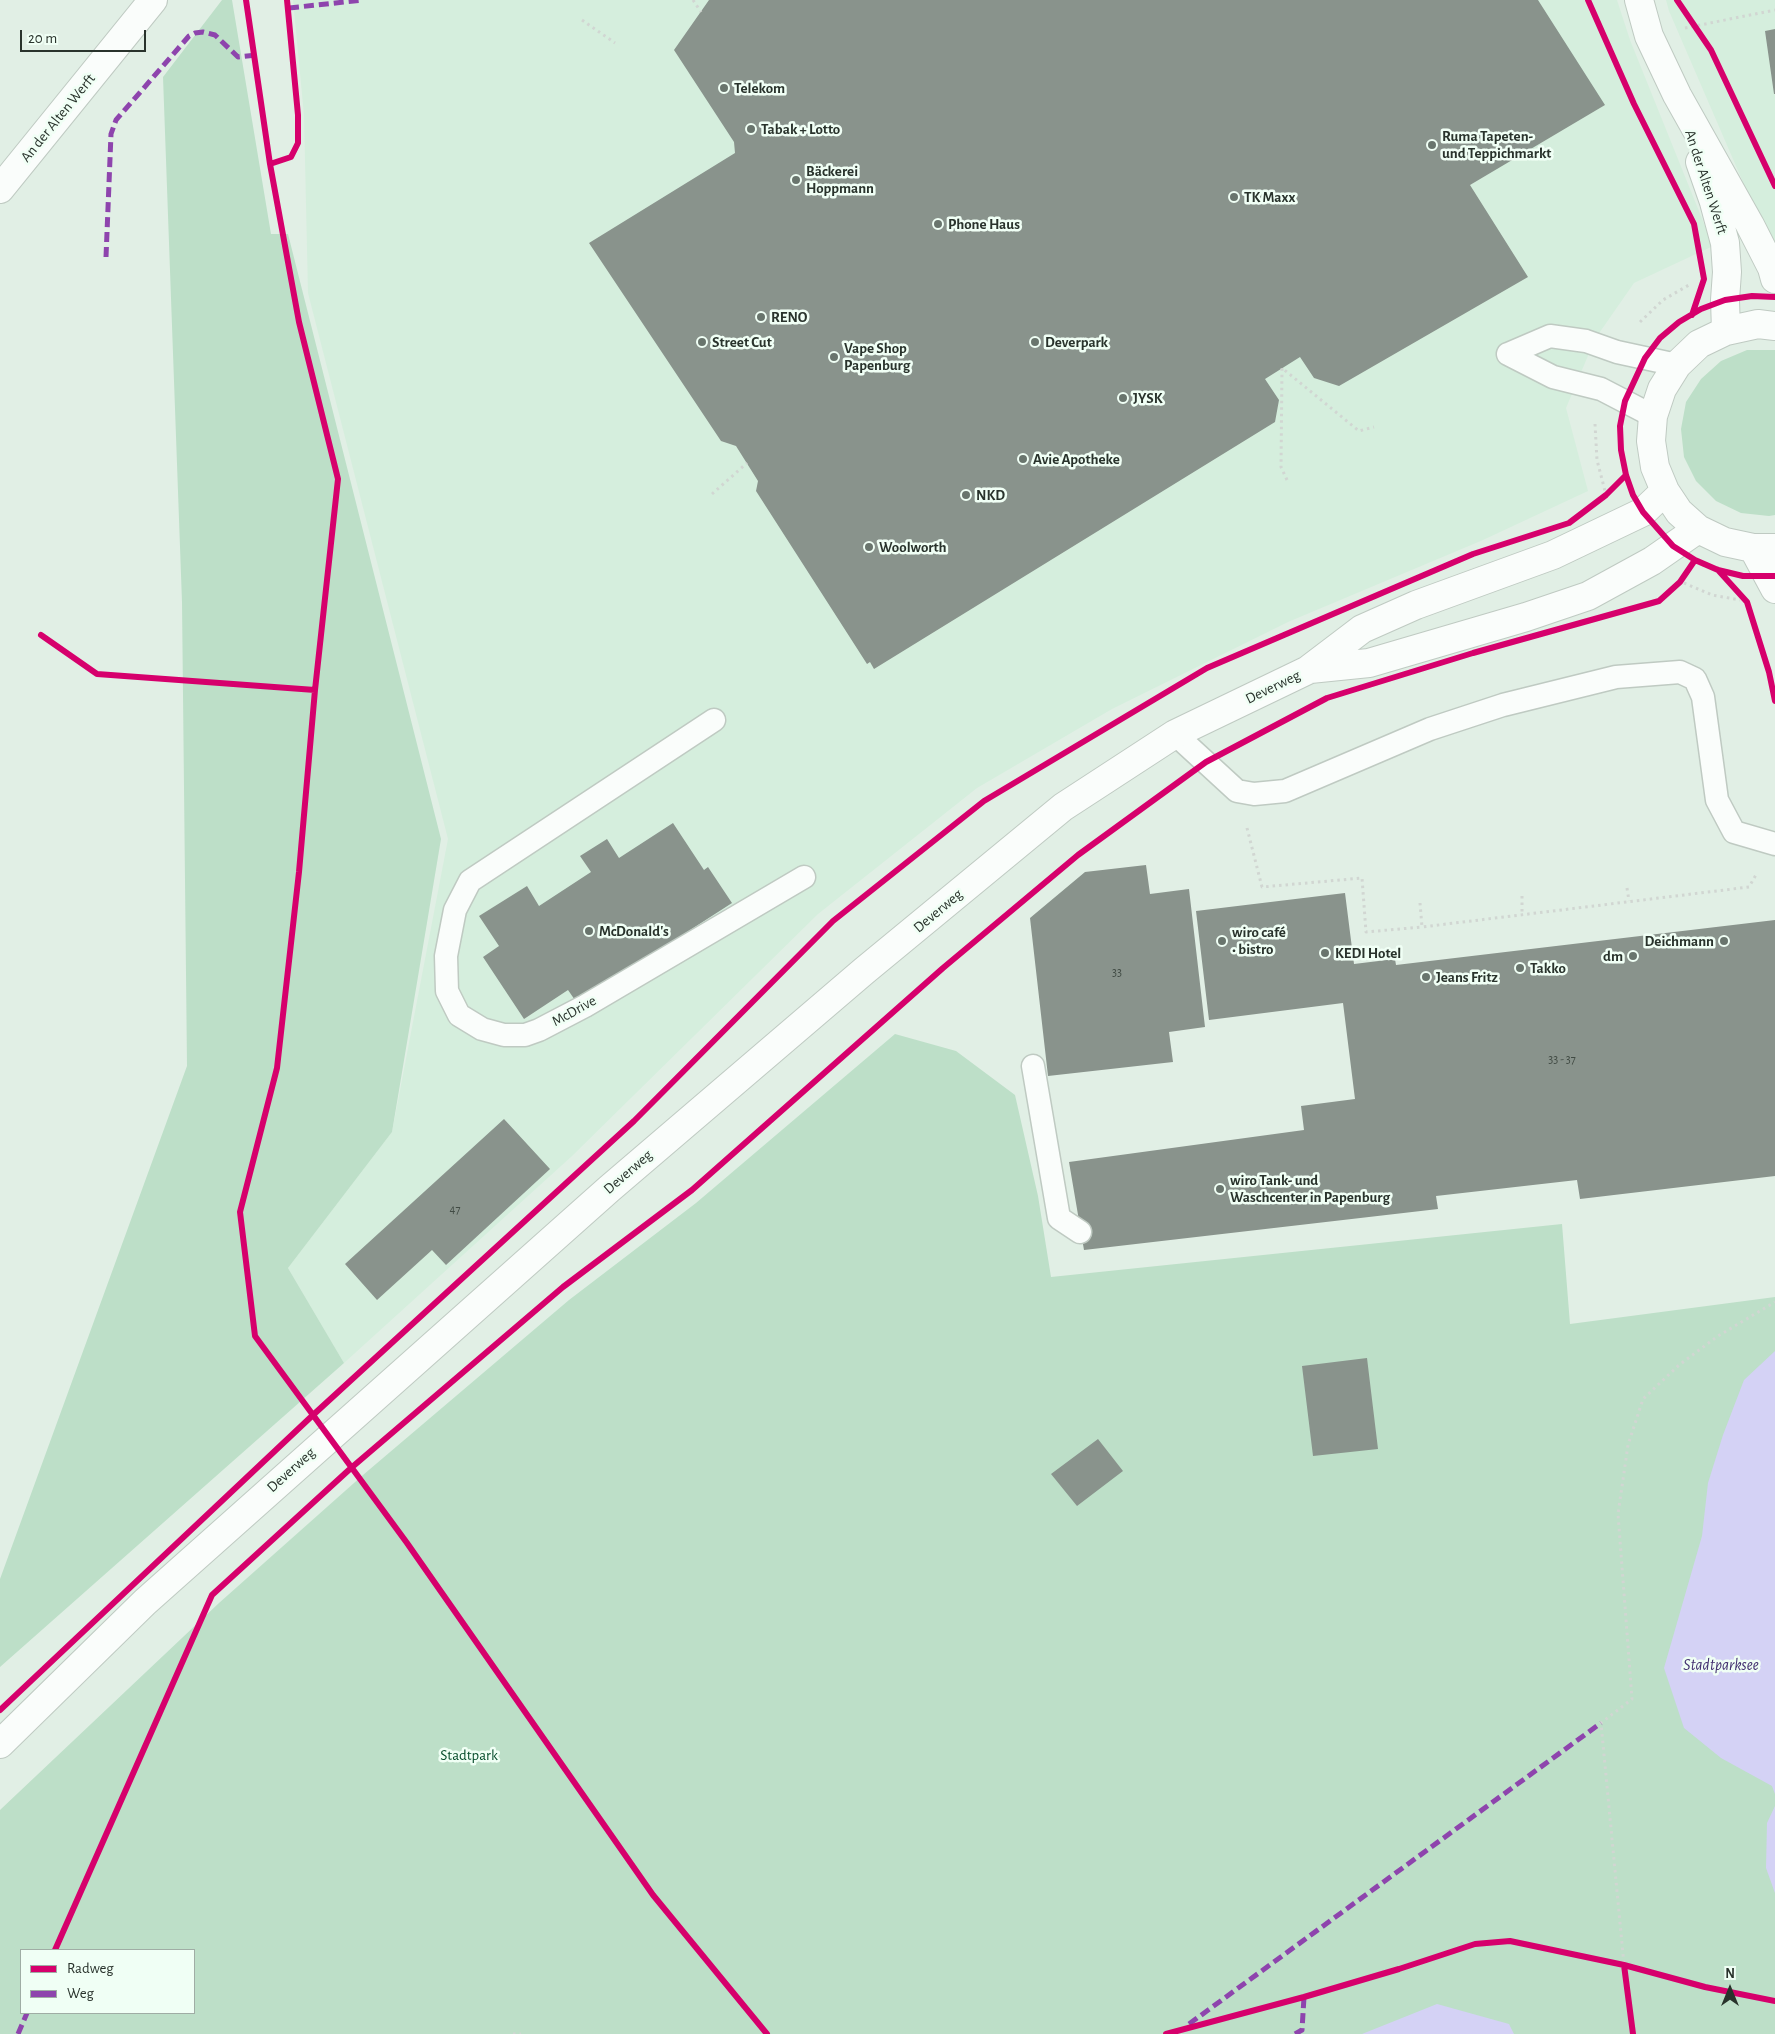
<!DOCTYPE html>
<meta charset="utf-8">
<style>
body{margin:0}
#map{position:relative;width:1775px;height:2034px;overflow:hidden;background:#e1efe5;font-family:"Alegreya Sans",sans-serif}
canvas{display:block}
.legend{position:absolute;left:20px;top:1949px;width:175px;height:65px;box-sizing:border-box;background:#f0fff5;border:1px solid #a0ada5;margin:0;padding:6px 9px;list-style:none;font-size:15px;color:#29332c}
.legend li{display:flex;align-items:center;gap:10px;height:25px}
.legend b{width:25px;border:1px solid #a0ada5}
.north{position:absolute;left:1705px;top:1964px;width:50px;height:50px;-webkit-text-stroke:4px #f0fff5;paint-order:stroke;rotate:0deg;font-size:14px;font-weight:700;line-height:20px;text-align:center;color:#29332c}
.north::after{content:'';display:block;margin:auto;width:18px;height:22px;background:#29332c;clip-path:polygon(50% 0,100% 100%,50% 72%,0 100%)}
.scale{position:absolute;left:20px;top:30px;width:126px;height:22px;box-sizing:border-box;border:2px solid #29332c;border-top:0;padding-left:6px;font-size:15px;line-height:18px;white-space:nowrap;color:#29332c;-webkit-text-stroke:4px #f0fff5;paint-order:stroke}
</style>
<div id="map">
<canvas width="1775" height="2034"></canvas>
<ul class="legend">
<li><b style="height:6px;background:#d6006c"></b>Radweg</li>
<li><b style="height:6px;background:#8e44ad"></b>Weg</li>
</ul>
<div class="north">N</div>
<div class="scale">20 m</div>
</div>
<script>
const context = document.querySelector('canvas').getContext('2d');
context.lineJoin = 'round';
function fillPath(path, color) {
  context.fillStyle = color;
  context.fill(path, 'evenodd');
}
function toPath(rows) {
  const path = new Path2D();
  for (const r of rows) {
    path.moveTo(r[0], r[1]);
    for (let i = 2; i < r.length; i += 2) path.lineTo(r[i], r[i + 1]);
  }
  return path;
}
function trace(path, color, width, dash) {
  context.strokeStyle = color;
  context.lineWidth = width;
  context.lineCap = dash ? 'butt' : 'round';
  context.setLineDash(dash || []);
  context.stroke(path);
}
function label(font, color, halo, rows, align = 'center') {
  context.font = font + ' "Alegreya Sans",sans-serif';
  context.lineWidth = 5;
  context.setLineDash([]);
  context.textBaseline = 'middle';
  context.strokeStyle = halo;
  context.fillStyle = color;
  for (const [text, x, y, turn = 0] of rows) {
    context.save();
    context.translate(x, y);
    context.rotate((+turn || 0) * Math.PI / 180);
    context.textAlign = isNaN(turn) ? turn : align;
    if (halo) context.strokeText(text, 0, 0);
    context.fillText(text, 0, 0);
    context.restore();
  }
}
const built = toPath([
 [293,0,1617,0,1630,40,1713,246,1634,283,1595,339,1566,408,1588,491,1483,540,1288,622,1112,709,977,788,818,914,572,1156,344,1363,288,1268,392,1132,448,839,308,293,304,115],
 [1666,0,1775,0,1775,242,1768,240,1669,11]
]);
const green = toPath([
 [222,0,232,0,271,234,288,234,441,839,392,1132,288,1268,344,1363,0,1667,0,1579,187,1066,182,602,163,77],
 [1747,350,1775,350,1775,515,1769,516,1741,513,1716,501,1696,481,1684,457,1681,429,1686,402,1701,379,1721,361],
 [895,1034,956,1051,1015,1095,1038,1196,1051,1277,1562,1224,1570,1324,1775,1297,1775,2034,0,2034,0,1810,219,1603,363,1475,569,1300,696,1203],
 [21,1950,194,1950,194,2013,21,2013]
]);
const water = toPath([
 [1775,1351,1775,1794,1772,1786,1721,1758,1684,1728,1664,1668,1702,1536,1708,1483,1723,1435,1744,1380],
 [1775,1806,1775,1893,1766,1868,1767,1823],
 [1437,2004,1509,2024,1514,2034,1362,2034]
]);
const building = toPath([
 [709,0,1538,0,1605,105,1470,185,1528,277,1339,386,1314,378,1300,357,1265,379,1279,400,1275,422,874,669,870,662,867,664,756,491,758,481,736,446,721,441,589,243,735,153,734,142,674,50],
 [1775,29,1775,94,1774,94,1765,31],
 [673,823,704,870,708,867,732,903,577,1003,568,990,524,1019,483,957,499,946,479,916,527,886,539,906,591,872,580,856,607,839,619,858],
 [1146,865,1150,894,1189,889,1205,1027,1169,1032,1173,1062,1048,1076,1030,918,1085,872],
 [1345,893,1354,964,1395,959,1396,965,1775,920,1775,1176,1580,1199,1577,1180,1436,1196,1438,1209,1084,1250,1069,1162,1304,1130,1301,1106,1355,1099,1343,1003,1209,1020,1196,911],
 [504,1119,550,1169,446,1265,432,1250,377,1300,345,1264],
 [1367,1358,1378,1449,1313,1456,1302,1366],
 [1098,1439,1123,1471,1077,1506,1051,1474]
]);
const path = toPath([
 [693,0,701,12],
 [582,20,615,43],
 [1685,28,1775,10],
 [1640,322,1663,300,1689,285],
 [1595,424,1597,460,1605,491],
 [1287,480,1281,467,1282,368,1359,431,1374,427],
 [712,494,747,463],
 [1684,583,1712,595,1740,600],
 [1247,828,1262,887,1362,878,1366,932,1422,927],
 [1627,888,1629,901],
 [1522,896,1522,914],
 [1420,903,1422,927,1749,887,1757,873],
 [513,2034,521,2034],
 [1633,2034,1624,1965,1601,1723,1632,1699,1618,1514,1628,1445,1643,1399,1679,1365,1718,1336,1775,1302]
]);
const service = toPath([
 [1508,354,1550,336,1586,341,1617,352,1677,365],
 [1508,354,1553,377,1601,389,1653,416],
 [714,720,470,881,455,910,446,956,447,991,459,1015,482,1029,504,1035,525,1035,539,1030,585,1006,804,877],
 [1175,734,1237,791,1254,794,1285,791,1430,729,1503,705,1616,677,1680,672,1695,679,1703,697,1717,800,1734,832,1775,844],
 [1033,1066,1059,1218,1080,1232]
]);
const minor = toPath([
 [1639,0,1649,36,1677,95,1750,225,1772,268,1775,279],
 [1700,162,1714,202,1725,243,1727,272,1725,300,1726,331],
 [1775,326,1758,324,1726,331,1699,344,1677,365,1662,389,1653,416,1651,441,1655,467,1665,491,1679,512,1698,529,1725,542,1753,548,1775,548],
 [1753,548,1775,589],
 [1310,669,1369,663,1526,617,1588,596,1652,561,1698,529],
 [0,1744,145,1602,609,1189,864,971,1063,807,1175,734,1308,670,1362,629,1416,605,1553,555,1643,512,1665,491]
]);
const tertiary = toPath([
 [0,189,153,0]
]);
const quiet = toPath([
 [289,8,363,0],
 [106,257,111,134,116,120,189,36,195,33,203,32,215,35,238,57,256,55],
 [1189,2024,1601,1723],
 [18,2034,27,2013],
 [1295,2034,1302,2030,1304,1997]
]);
const cycleway = toPath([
 [246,0,270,164,299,322,338,479,315,690,299,872,277,1068,240,1212,255,1336,407,1543,653,1895,767,2034],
 [1588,0,1634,104,1694,224,1704,279,1692,315],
 [1677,0,1711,50,1775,186],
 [270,164,291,157,298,143,298,115,287,0],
 [1775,297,1752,296,1725,300,1701,309,1679,322,1660,338,1645,358,1625,401,1620,426,1621,450,1626,475,1633,495,1643,512,1673,546,1695,560,1718,570,1743,576,1775,576],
 [1718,570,1747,602,1769,672,1775,701],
 [41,635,97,674,315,690],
 [0,1710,313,1415,634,1121,833,921,984,801,1207,668,1473,554,1569,523,1606,495,1626,475],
 [55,1950,212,1595,351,1468,563,1287,692,1190,943,968,1078,855,1206,762,1327,698,1473,653,1659,601,1680,582,1695,560],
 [1624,1965,1633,2034],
 [1166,2034,1304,1997,1399,1969,1475,1944,1510,1941,1624,1965,1705,1987,1775,2001]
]);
const markers = [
 [724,88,5,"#69756d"],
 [751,129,5,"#69756d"],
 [1432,145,5,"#69756d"],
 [796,180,5,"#69756d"],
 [1234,197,5,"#69756d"],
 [938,224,5,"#69756d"],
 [761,317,5,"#69756d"],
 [702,342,5,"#69756d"],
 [1035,342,5,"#69756d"],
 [834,357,5,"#69756d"],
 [1123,398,5,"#69756d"],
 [1023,459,5,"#69756d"],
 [966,495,5,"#69756d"],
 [869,547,5,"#69756d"],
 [589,931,5,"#69756d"],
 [1222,941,5,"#69756d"],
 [1724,941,5,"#69756d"],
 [1325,953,5,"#69756d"],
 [1633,956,5,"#69756d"],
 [1520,968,5,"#69756d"],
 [1426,977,5,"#69756d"],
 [1220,1189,5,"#69756d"]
];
const numberNames = [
 ["33",1117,972],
 ["33 - 37",1562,1059],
 ["47",455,1209]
];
const poiNames = [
 ["Telekom",734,88],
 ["Tabak + Lotto",761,129],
 ["Ruma Tapeten-",1442,136],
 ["und Teppichmarkt",1442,153],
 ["Bäckerei",806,171],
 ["Hoppmann",806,188],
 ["TK Maxx",1244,197],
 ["Phone Haus",948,224],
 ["RENO",771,317],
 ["Street Cut",712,342],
 ["Deverpark",1045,342],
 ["Vape Shop",844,348],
 ["Papenburg",844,365],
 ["JYSK",1133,398],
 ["Avie Apotheke",1033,459],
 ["NKD",976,495],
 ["Woolworth",879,547],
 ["McDonald's",599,931],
 ["wiro café",1232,932],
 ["• bistro",1232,949],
 ["Deichmann",1714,941,"right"],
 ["KEDI Hotel",1335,953],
 ["dm",1623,956,"right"],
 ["Takko",1530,968],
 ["Jeans Fritz",1436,977],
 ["wiro Tank- und",1230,1180],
 ["Waschcenter in Papenburg",1230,1197]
];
const streetNames = [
 ["An der Alten Werft",58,118,-51],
 ["An der Alten Werft",1706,182,72],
 ["Deverweg",1273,687,-26],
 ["Deverweg",938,911,-40],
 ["McDrive",574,1011,-29],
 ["Deverweg",628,1172,-41],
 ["Deverweg",291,1470,-42]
];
const parkNames = [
 ["Stadtpark",469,1755]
];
const waterNames = [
 ["Stadtparksee",1721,1665]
];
fillPath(built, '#d5eedd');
fillPath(green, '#bddfc8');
fillPath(water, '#d4d2f5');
fillPath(building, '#89938c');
trace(service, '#bfcac2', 25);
trace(minor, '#bfcac2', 30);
trace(tertiary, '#bfcac2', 30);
trace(path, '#d1d6d2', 3, [2.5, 4]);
trace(service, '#fafdfb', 22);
trace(minor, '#fafdfb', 28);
trace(tertiary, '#fafdfb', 28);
trace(quiet, '#8e44ad', 5, [10, 5]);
trace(cycleway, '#d6006c', 6);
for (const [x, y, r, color] of markers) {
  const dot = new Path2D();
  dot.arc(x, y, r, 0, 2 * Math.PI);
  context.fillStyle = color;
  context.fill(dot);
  trace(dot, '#f0fff5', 2);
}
label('12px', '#414b44', null, numberNames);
label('bold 15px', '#29332c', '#f0fff5', poiNames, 'left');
label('15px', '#29332c', '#f0fff5', streetNames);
label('15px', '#064c2b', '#f0fff5', parkNames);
label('italic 16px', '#412f6f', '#f0fff5', waterNames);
</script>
